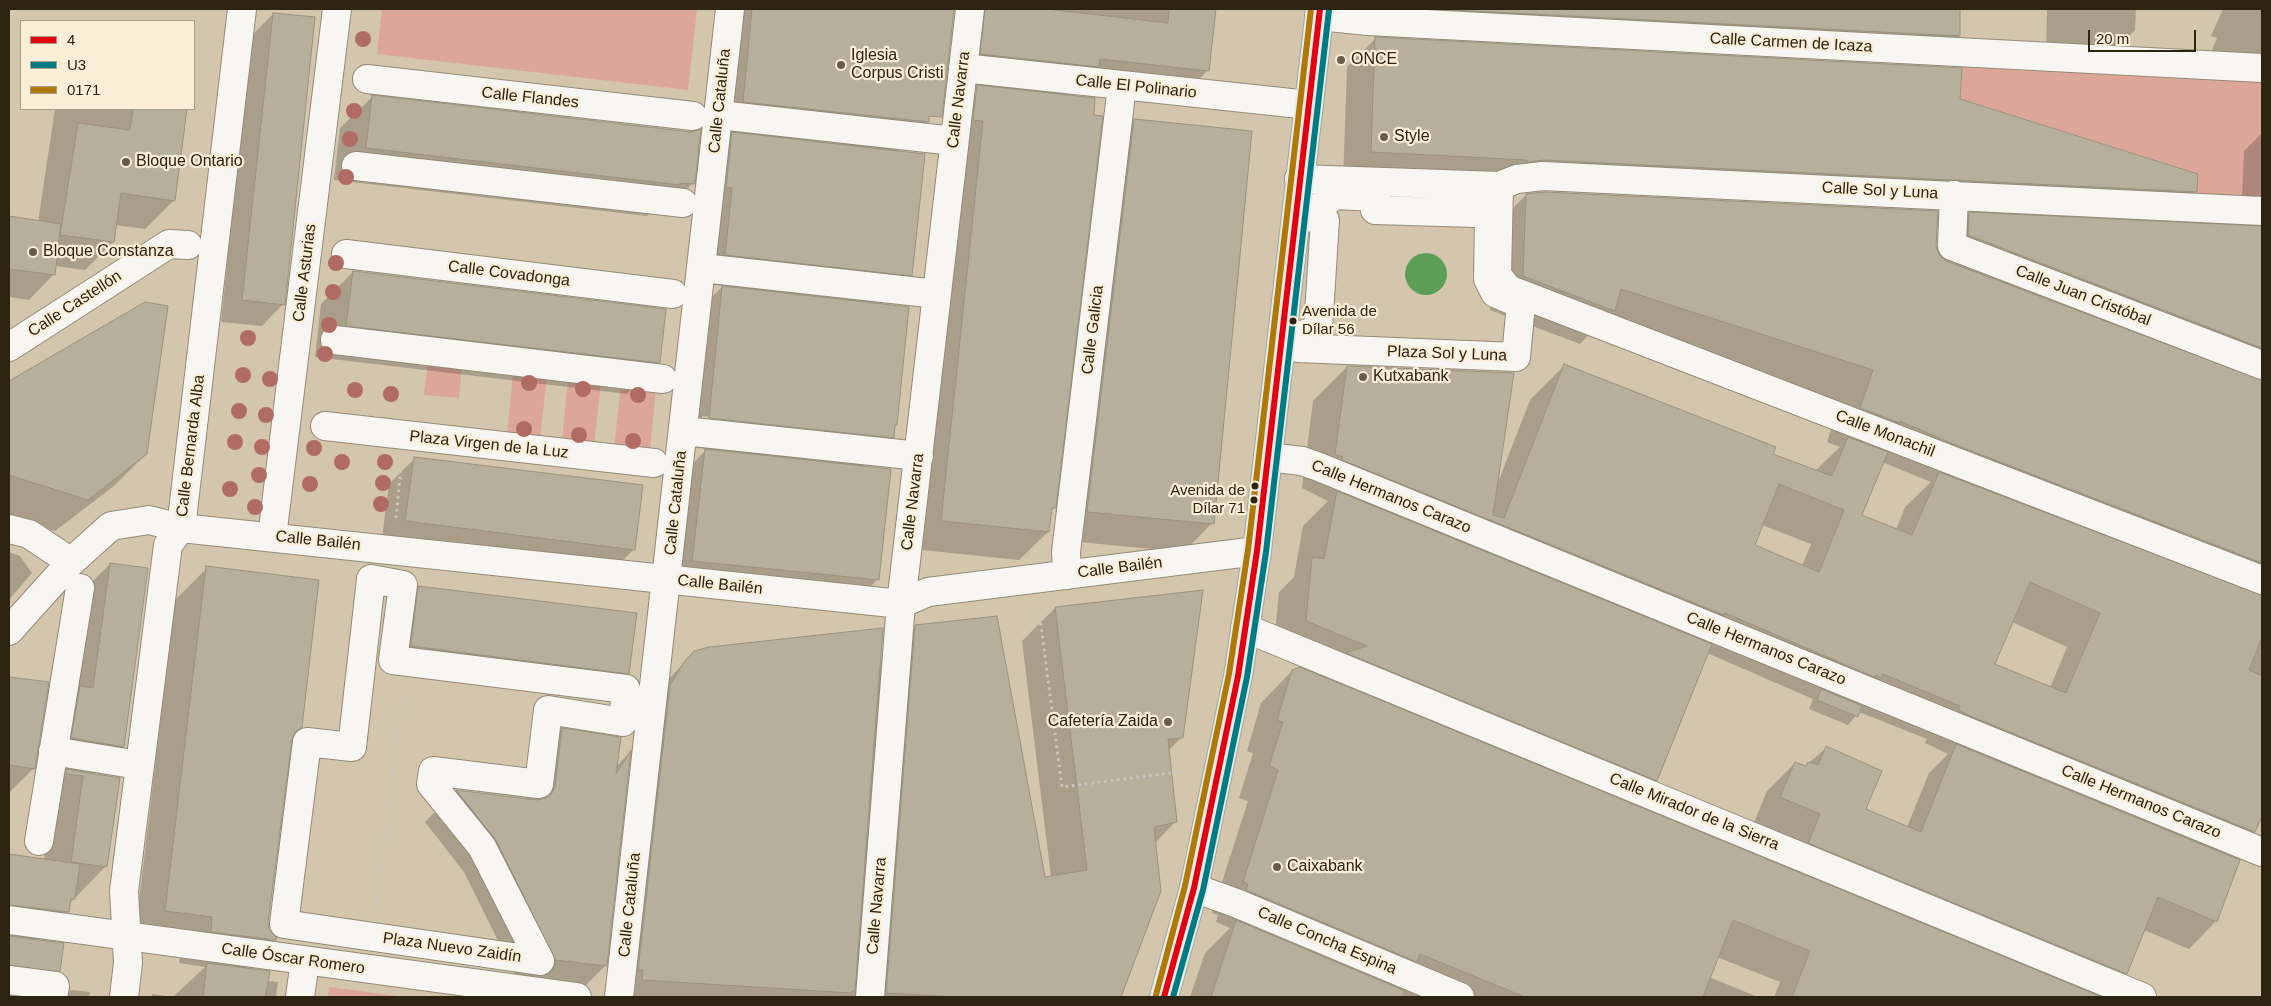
<!DOCTYPE html>
<meta charset="utf-8">
<style>
body{margin:0}
#map{position:relative;width:2271px;height:1006px;overflow:hidden;background:#d3c6ad;font-family:Arial,sans-serif}
canvas{display:block}
.frame{position:absolute;inset:0;border:10px solid #2c2311;pointer-events:none}
.legend{position:absolute;left:20px;top:20px;width:175px;height:90px;box-sizing:border-box;background:#faeed7;border:1px solid #a89d88;margin:0;padding:6px 9px;list-style:none;font-size:15px;color:#2c2311}
.legend li{display:flex;align-items:center;gap:10px;height:25px}
.legend b{width:25px;border:1px solid #a89d88}
.scale{position:absolute;left:2088px;top:30px;width:108px;height:22px;box-sizing:border-box;border:2px solid #2c2311;border-top:0;padding-left:6px;font-size:15px;line-height:18px;white-space:nowrap;color:#2c2311;-webkit-text-stroke:4px #faeed7;paint-order:stroke}
</style>
<div id="map">
<canvas width="2271" height="1006"></canvas>
<div class="frame"></div>
<ul class="legend">
<li><b style="height:6px;background:#e40010"></b>4</li>
<li><b style="height:6px;background:#007b83"></b>U3</li>
<li><b style="height:6px;background:#b07806"></b>0171</li>
</ul>
<div class="scale">20 m</div>
</div>
<script>
const context = document.querySelector('canvas').getContext('2d');
context.lineJoin = 'round';
function fillPath(path, color) {
  context.fillStyle = color;
  context.fill(path, 'evenodd');
}
function toPath(rows) {
  const path = new Path2D();
  for (const r of rows) {
    if (r.length === 3) {
      path.moveTo(r[0] + r[2], r[1]);
      path.arc(r[0], r[1], r[2], 0, 2 * Math.PI);
      continue;
    }
    path.moveTo(r[0], r[1]);
    for (let i = 2; i < r.length; i += 2) path.lineTo(r[i], r[i + 1]);
  }
  return path;
}
function trace(path, color, width, dash) {
  context.strokeStyle = color;
  context.lineWidth = width;
  context.lineCap = dash ? 'butt' : 'round';
  context.setLineDash(dash || []);
  context.stroke(path);
}
function label(font, color, halo, rows, align = 'center') {
  context.font = font + ' Arial,sans-serif';
  context.lineWidth = 4.5;
  context.setLineDash([]);
  context.textBaseline = 'middle';
  context.strokeStyle = halo;
  context.fillStyle = color;
  for (const [text, x, y, turn = 0] of rows) {
    context.save();
    context.translate(x, y);
    context.rotate((+turn || 0) * Math.PI / 180);
    context.textAlign = isNaN(turn) ? turn : align;
    if (halo) context.strokeText(text, 0, 0);
    context.fillText(text, 0, 0);
    context.restore();
  }
}
const green = toPath([
 [382,9,697,9,688,90,377,54],
 [1962,64,2262,79,2262,197,2197,195,2198,174,1960,99],
 [428,360,462,364,459,398,424,395],
 [513,373,547,377,540,439,507,435],
 [568,379,601,383,594,445,562,441],
 [621,385,656,389,650,451,614,447],
 [329,987,406,997,328,997]
]);
const water = toPath([
 [1426,274,21]
]);
const shadow = toPath([
 [724,9,939,9,927,122,897,152,911,275,881,305,896,425,893,437,863,467,878,579,849,608,664,589,677,479,707,449,680,446,693,316,723,286,697,283,703,162,730,136,711,133],
 [702,416,871,434,871,436,702,418],
 [969,9,1215,9,1208,70,1180,99,1076,87,1068,96,1054,508,1050,512,1048,532,1019,560,913,549,957,116,987,86,961,83],
 [1352,9,1959,9,1959,36,1935,60],
 [2047,9,2136,9,2135,30,2111,55,2046,48],
 [2223,9,2262,9,2262,64,2208,61,2217,38,2211,36],
 [273,14,283,304,262,326,221,322,251,36],
 [1376,38,1959,100,2196,192,2167,220,1343,181,1347,67],
 [372,97,693,183,662,215,649,214,647,216,334,180,340,128],
 [55,109,186,109,174,200,145,229,115,225,113,242,85,270,55,266,54,274,29,300,9,297,9,218,38,222],
 [1134,121,1212,523,1184,552,1058,540,1105,149],
 [2262,133,2262,221,2241,220,2244,151],
 [1526,195,1935,248,1969,214,2262,228,2262,819,2254,832,2229,857,2216,921,2189,949,2144,930,2126,973,2102,997,1774,997,1780,982,1717,957,1709,977,1758,997,1190,997,1205,953,1230,928,1216,922,1218,915,1212,913,1248,801,1239,798,1253,753,1247,751,1261,703,1292,671,1303,668,1273,655,1279,592,1294,577,1303,526,1328,501,1302,488,1313,401,1347,367,1497,485,1530,400,1564,366,1771,454,1815,471,1840,447,1827,442,1840,404,1597,326,1580,344,1490,310,1492,229],
 [1882,462,1931,482,1905,507,1896,530,1860,516],
 [1762,525,1811,544,1802,566,1754,546],
 [2012,622,2067,647,2050,688,1994,665],
 [1707,653,1813,699,1809,709,1848,725,1859,712,1927,739,1925,743,1948,754,1929,773,1907,827,1865,810,1826,748,1804,767,1795,763,1767,791,1753,825,1793,842,1783,867,1631,805,1656,780],
 [353,272,659,362,627,394,315,357,321,304],
 [145,303,146,454,114,486,55,531,9,516,9,382],
 [414,459,634,549,609,574,381,546,389,484],
 [9,552,20,556,32,573,9,600],
 [110,564,122,746,94,775,106,866,69,904,67,912,38,941,59,971,33,997,9,997,9,855,44,860,52,808,35,802,67,770,44,767,81,593],
 [207,568,301,727,292,735,267,922,269,931,275,940,246,969,267,981,278,982,276,997,150,997,153,994,173,997,205,967,179,963,181,948,134,943,175,600],
 [419,587,628,673,603,698,386,671,394,612],
 [1055,608,1182,737,1168,751,1176,821,1155,843,1160,891,1119,997,606,997,651,697,695,652,879,662,916,626,1044,878,1051,877,1022,641],
 [9,678,47,683,34,768,9,793],
 [562,729,616,767,629,753,606,965,574,997,523,991,464,872,425,822,456,791,525,799,530,761],
 [71,990,90,992,89,997,63,997]
]);
const building = toPath([
 [752,9,954,9,942,117,929,116,929,122,743,102,752,9],
 [985,9,1047,9,1168,23,1169,9,1216,9,1209,71,1100,59,1099,67,980,54,985,9],
 [1433,9,1960,9,1960,36,1433,9],
 [273,13,315,17,285,305,242,300,273,13],
 [1375,37,1962,68,1960,99,2198,174,2197,192,1544,160,1527,162,1527,160,1371,152,1375,37],
 [977,85,1095,98,1094,115,1103,116,1056,508,1052,508,1049,532,941,521,983,121,973,120,977,85],
 [372,95,691,132,701,129,695,184,680,183,680,185,366,148,372,95],
 [133,109,187,109,175,201,121,193,114,242,60,235,78,123,130,130,133,109],
 [1134,119,1252,131,1214,524,1087,512,1134,119],
 [732,132,925,154,912,276,725,255,732,188,726,187,732,132],
 [1544,192,1938,211,1936,246,1939,255,1946,261,2262,380,2262,563,1951,443,1900,421,1900,423,1860,408,1873,370,1621,289,1615,311,1523,276,1526,194,1544,192],
 [1969,212,2262,226,2262,348,1968,235,1969,212],
 [9,216,61,224,55,275,9,269,9,216],
 [353,271,666,309,660,363,346,326,353,271],
 [722,286,909,307,897,425,895,425,894,438,709,418,722,286],
 [145,302,168,306,147,454,88,500,9,475,9,381,145,302],
 [1564,364,1776,447,1773,454,1832,476,1848,437,1888,452,1862,515,1912,535,1939,472,2262,595,2262,637,2249,670,2262,676,2262,816,2255,832,1968,715,1958,709,1960,706,1883,674,1881,678,1875,675,1874,677,1725,613,1724,615,1342,460,1343,457,1335,454,1347,366,1514,373,1493,515,1504,518,1564,364],
 [1779,484,1844,510,1819,572,1755,545,1779,484],
 [2030,582,2100,613,2066,693,1995,664,2030,582],
 [705,449,891,469,879,580,692,561,705,449],
 [414,457,643,485,635,550,405,521,414,457],
 [1337,491,1712,644,1657,781,1346,653,1367,646,1306,621,1312,557,1324,559,1337,491],
 [110,563,148,568,124,747,71,738,80,686,93,688,110,563],
 [206,566,319,580,302,727,295,732,292,740,268,922,269,930,276,937,276,940,211,932,212,917,165,911,206,566],
 [418,586,637,613,629,674,411,646,418,586],
 [1203,590,1183,738,1168,739,1177,822,1154,827,1161,891,1121,997,956,997,886,993,915,625,997,616,1045,877,1087,870,1055,607,1203,590],
 [883,628,855,991,852,991,852,993,642,980,643,970,638,970,670,685,684,662,694,651,709,647,883,628],
 [1300,667,2102,997,1792,997,1810,951,1733,920,1703,997,1525,997,1420,954,1417,962,1246,890,1248,884,1243,882,1278,770,1269,766,1283,722,1277,720,1292,670,1300,667],
 [9,677,49,682,35,769,9,765,9,677],
 [1821,689,1862,706,1858,717,1817,700,1821,689],
 [562,728,621,737,616,774,631,750,607,966,555,960,496,840,456,790,537,800,546,798,552,793,555,786,562,728],
 [1956,744,2240,860,2217,922,2158,897,2127,974,1808,843,1820,814,1780,797,1795,762,1806,766,1808,762,1818,765,1826,746,1882,771,1866,809,1921,832,1956,744],
 [66,769,120,778,107,867,71,862,83,776,66,774,66,769],
 [9,854,80,864,75,899,71,899,69,912,9,905,9,854],
 [1236,920,1405,991,1402,997,1211,997,1236,920],
 [9,936,64,943,60,972,9,965,9,936],
 [207,963,270,971,265,997,203,997,207,963]
]);
const path = toPath([
 [409,404,411,380],
 [396,518,401,467],
 [1039,610,1062,787,1185,771],
 [376,905,402,693]
]);
const minor = toPath([
 [1319,16,1368,21,2262,68],
 [963,68,1309,105],
 [367,79,693,116],
 [719,115,954,141],
 [356,166,683,203],
 [1299,179,1499,186,1517,179,1543,176,2262,211],
 [1499,186,1497,275,1508,289,2262,580],
 [1335,195,1376,197,1375,210,1475,213,1476,202,1486,207,1489,216,1488,279,1495,293,1521,304,1516,357,1298,348,1298,336,1318,330,1325,220,1312,218,1323,204,1335,195],
 [1954,195,1952,246,2262,365],
 [346,254,673,294],
 [702,268,937,294],
 [335,340,663,379],
 [9,347,169,244,188,245],
 [325,426,654,463],
 [684,431,919,456],
 [1268,457,1302,461,1319,467,2262,852],
 [9,529,29,534,71,562],
 [272,537,337,9],
 [1067,575,1066,552,1122,86],
 [371,579,403,585,393,660,626,689,623,722,548,710,539,784,433,771,431,784,482,847,540,961,284,924,307,742,352,747,371,579],
 [1245,628,2142,997],
 [9,631,71,562,111,526,149,520,181,528,901,604,928,592,1257,551],
 [53,751,126,763],
 [39,841,80,588],
 [1194,888,1236,903,1460,997],
 [9,920,577,997],
 [9,980,55,986,53,997],
 [124,997,128,963,124,891,168,545,181,528,242,9],
 [300,997,303,975],
 [619,997,730,9],
 [870,997,901,604,970,9]
]);
const major = toPath([
 [1164,997,1194,888,1238,676,1257,551,1320,9]
]);
const bus1 = toPath([
 [1164,997,1194,888,1238,676,1257,551,1320,9]
]);
const bus2 = toPath([
 [1173,997,1203,890,1247,677,1266,552,1329,10]
]);
const bus3 = toPath([
 [1156,995,1185,886,1229,674,1248,550,1311,9]
]);
const trees = [
 [363,39],
 [354,111],
 [350,139],
 [346,177],
 [336,263],
 [333,292],
 [329,325],
 [248,338],
 [325,354],
 [243,375],
 [270,379],
 [529,383],
 [583,389],
 [355,390],
 [391,394],
 [638,395],
 [239,411],
 [266,415],
 [524,429],
 [579,435],
 [633,441],
 [235,442],
 [262,447],
 [314,448],
 [342,462],
 [385,462],
 [259,475],
 [383,483],
 [310,484],
 [230,489],
 [381,504],
 [255,507]
];
const markers = [
 [1341,60,5,"#665c48"],
 [841,65,5,"#665c48"],
 [1384,137,5,"#665c48"],
 [126,162,5,"#665c48"],
 [33,252,5,"#665c48"],
 [1293,321,4.5,"#2c2311"],
 [1363,377,5,"#665c48"],
 [1255,486,4.5,"#2c2311"],
 [1254,500,4.5,"#2c2311"],
 [1168,722,5,"#665c48"],
 [1277,867,5,"#665c48"]
];
const busNames = [
 ["Avenida de",1302,312],
 ["Dílar 56",1302,330],
 ["Avenida de",1245,491,"right"],
 ["Dílar 71",1245,509,"right"]
];
const streetNames = [
 ["Calle Carmen de Icaza",1791,43,3],
 ["Calle El Polinario",1136,87,6],
 ["Calle Flandes",530,98,6],
 ["Calle Navarra",959,100,-83],
 ["Calle Cataluña",720,101,-84],
 ["Calle Sol y Luna",1880,191,3],
 ["Calle Asturias",305,273,-83],
 ["Calle Covadonga",509,274,7],
 ["Calle Juan Cristóbal",2083,296,21],
 ["Calle Castellón",75,304,-33],
 ["Calle Galicia",1093,330,-83],
 ["Plaza Sol y Luna",1447,354,2],
 ["Calle Monachil",1885,434,21],
 ["Plaza Virgen de la Luz",489,445,6],
 ["Calle Bernarda Alba",191,446,-83],
 ["Calle Hermanos Carazo",1391,497,22],
 ["Calle Navarra",913,502,-83],
 ["Calle Cataluña",676,503,-84],
 ["Calle Bailén",318,541,6],
 ["Calle Bailén",1120,568,-7],
 ["Calle Bailén",720,585,6],
 ["Calle Hermanos Carazo",1766,649,22],
 ["Calle Hermanos Carazo",2141,802,22],
 ["Calle Mirador de la Sierra",1694,812,22],
 ["Calle Cataluña",630,905,-84],
 ["Calle Navarra",877,906,-85],
 ["Calle Concha Espina",1327,941,23],
 ["Plaza Nuevo Zaidín",452,948,8],
 ["Calle Óscar Romero",293,959,8]
];
const poiNames = [
 ["Iglesia",851,56],
 ["Corpus Cristi",851,74],
 ["ONCE",1351,60],
 ["Style",1394,137],
 ["Bloque Ontario",136,162],
 ["Bloque Constanza",43,252],
 ["Kutxabank",1373,377],
 ["Cafetería Zaida",1158,722,"right"],
 ["Caixabank",1287,867]
];
fillPath(green, '#dca799');
fillPath(water, '#5c9e57');
fillPath(shadow, '#0003');
fillPath(building, '#b6af9b');
trace(building, '#99927e', 1);
trace(minor, '#948a76', 30);
trace(major, '#a2a89c', 30);
trace(path, '#cbc7c0', 3, [2.5, 4]);
trace(minor, '#f8f6f3', 28);
trace(major, '#e7ece9', 28);
trace(bus1, '#e40010', 6);
trace(bus2, '#007b83', 6);
trace(bus3, '#b07806', 6);
context.fillStyle = '#b06b62';
for (const [x, y] of trees) {
  context.beginPath();
  context.arc(x, y, 8, 0, 2 * Math.PI);
  context.fill();
}
for (const [x, y, r, color] of markers) {
  const dot = new Path2D();
  dot.arc(x, y, r, 0, 2 * Math.PI);
  context.fillStyle = color;
  context.fill(dot);
  trace(dot, '#faeed7', 2);
}
label('15px', '#2c2311', '#faeed7', busNames, 'left');
label('16px', '#2c2311', '#faeed7', streetNames);
label('16px', '#2c2311', '#faeed7', poiNames, 'left');
</script>
